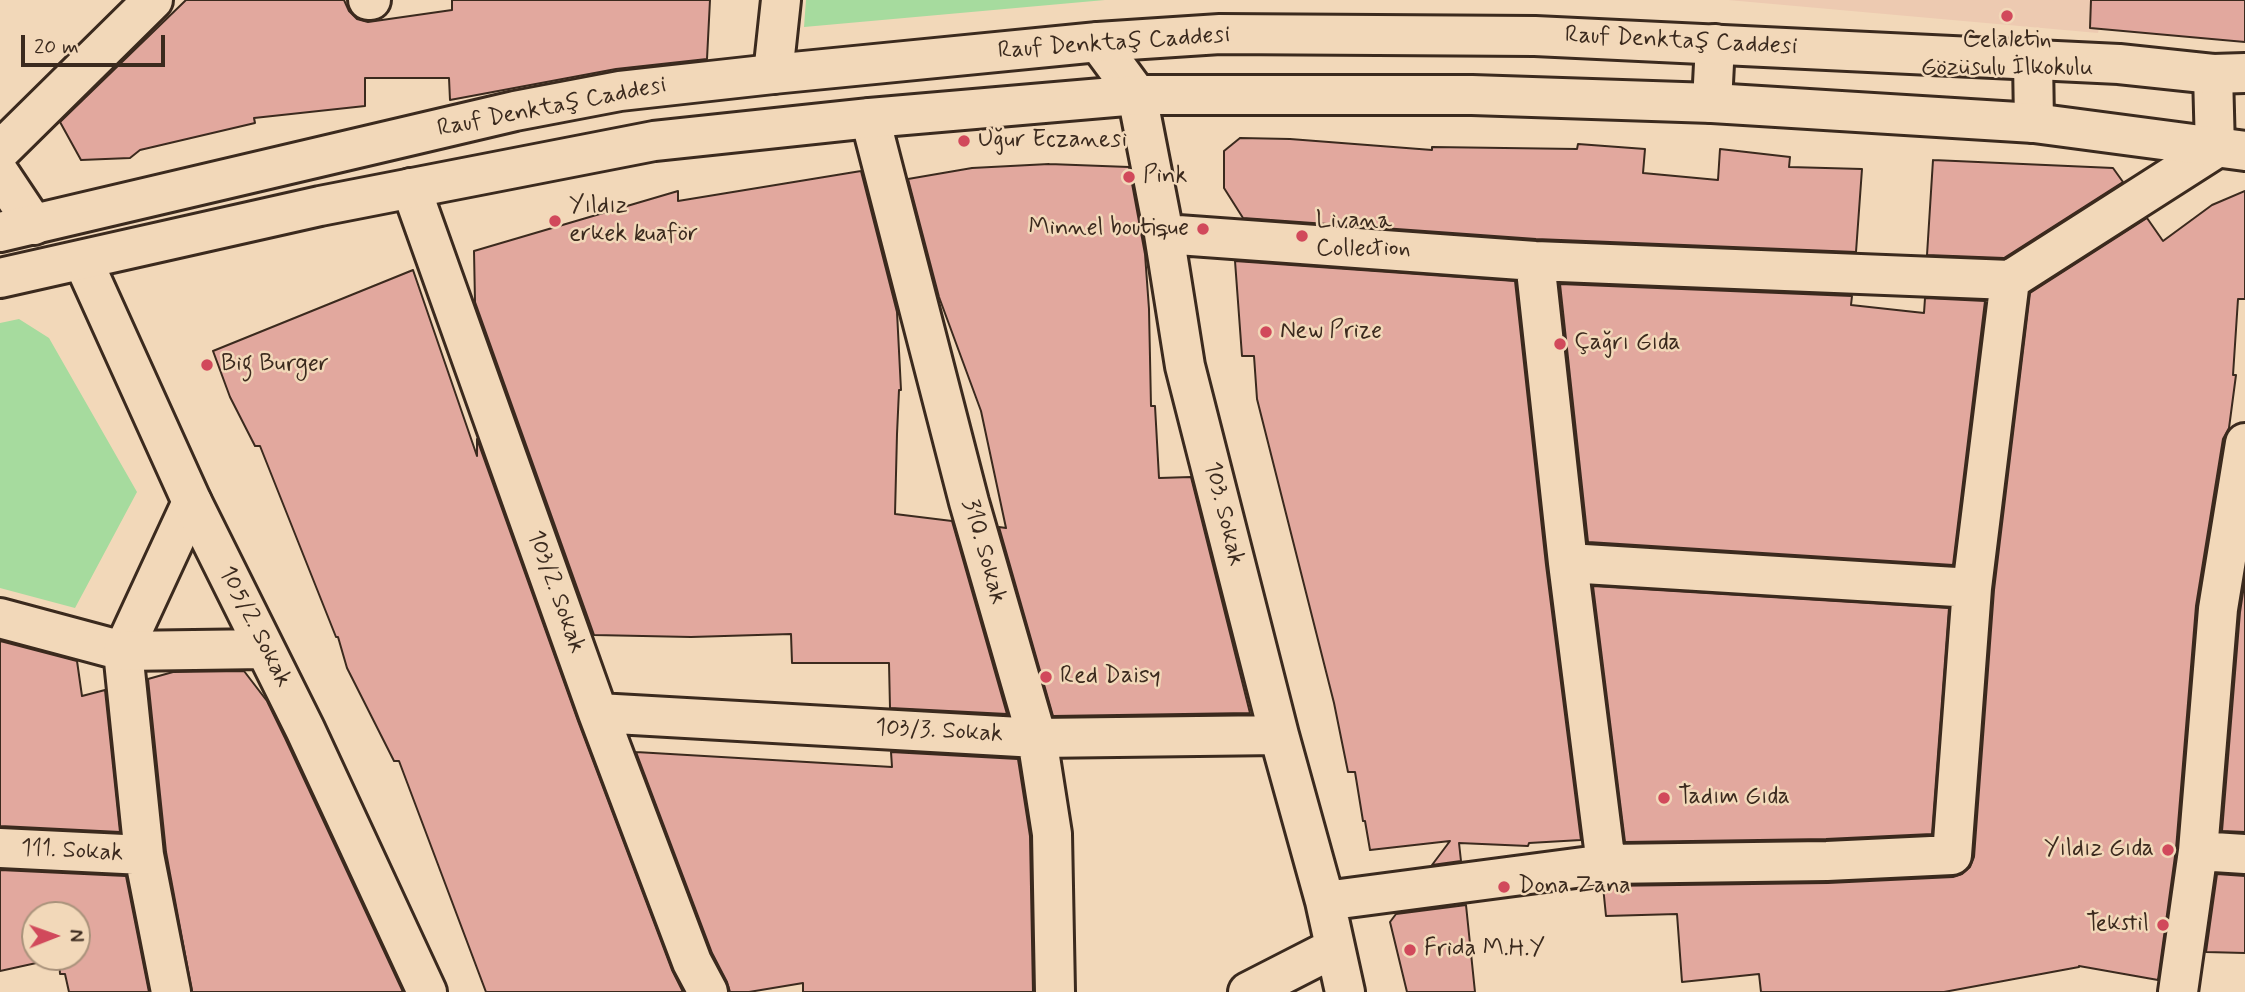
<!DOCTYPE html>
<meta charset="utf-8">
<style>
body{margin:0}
#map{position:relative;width:2245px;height:992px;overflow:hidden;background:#f2d8b9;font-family:Mynerve,sans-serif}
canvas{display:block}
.north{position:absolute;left:21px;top:901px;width:70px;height:70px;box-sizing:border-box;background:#f2d8b9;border:2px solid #a9927b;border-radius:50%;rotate:89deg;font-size:19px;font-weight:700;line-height:28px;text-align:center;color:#3b2a1e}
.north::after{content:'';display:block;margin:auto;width:24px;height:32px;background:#d1495b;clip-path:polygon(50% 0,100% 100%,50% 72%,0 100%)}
.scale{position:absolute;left:21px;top:35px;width:144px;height:32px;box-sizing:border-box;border:4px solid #3b2a1e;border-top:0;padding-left:9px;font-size:21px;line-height:24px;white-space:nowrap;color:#3b2a1e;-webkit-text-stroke:5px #f2d8b9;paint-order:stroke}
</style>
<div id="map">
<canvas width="2245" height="992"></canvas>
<div class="north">N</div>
<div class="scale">20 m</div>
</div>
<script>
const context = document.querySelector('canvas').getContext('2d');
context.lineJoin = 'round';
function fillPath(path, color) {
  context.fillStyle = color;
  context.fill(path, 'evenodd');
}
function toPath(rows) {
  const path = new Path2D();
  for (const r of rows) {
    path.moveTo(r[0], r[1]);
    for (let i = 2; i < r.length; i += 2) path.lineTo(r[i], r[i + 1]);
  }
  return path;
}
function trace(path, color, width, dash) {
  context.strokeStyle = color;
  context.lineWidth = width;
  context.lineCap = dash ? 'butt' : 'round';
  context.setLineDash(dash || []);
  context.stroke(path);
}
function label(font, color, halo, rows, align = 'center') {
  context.font = font + ' Mynerve,sans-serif';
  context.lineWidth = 5;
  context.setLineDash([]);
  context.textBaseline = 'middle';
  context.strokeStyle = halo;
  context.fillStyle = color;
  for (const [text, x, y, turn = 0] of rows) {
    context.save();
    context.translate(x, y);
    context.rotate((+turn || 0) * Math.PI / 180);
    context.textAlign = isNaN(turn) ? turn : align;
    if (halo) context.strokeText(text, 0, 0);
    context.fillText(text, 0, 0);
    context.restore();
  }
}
const built = toPath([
 [1728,0,2104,0,2098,33]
]);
const green = toPath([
 [806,0,1105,0,804,27],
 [19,319,49,338,137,492,75,608,0,588,0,323]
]);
const building = toPath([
 [186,0,344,0,349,11,357,19,368,22,452,10,452,0,710,0,707,59,616,69,450,100,449,78,365,78,365,106,254,118,255,123,140,150,130,158,81,160,60,122,186,0],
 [2091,0,2245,0,2245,42,2090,28,2091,0],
 [1240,138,1290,139,1432,150,1432,147,1577,149,1578,144,1645,149,1643,173,1718,180,1720,149,1790,157,1789,167,1862,169,1856,252,1536,239,1243,218,1224,188,1224,151,1240,138],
 [1933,160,2113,168,2123,182,2004,258,1927,255,1933,160],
 [1049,164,1129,167,1145,254,1149,309,1151,406,1155,406,1159,478,1191,477,1250,713,1053,716,999,527,1006,528,981,411,939,297,908,179,972,168,1049,164],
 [861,171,897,312,901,390,899,390,897,434,895,514,952,521,1007,714,890,708,889,663,792,663,791,634,691,637,594,635,475,302,474,251,678,191,678,201,861,171],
 [2245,191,2245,299,2238,299,2233,375,2236,375,2229,428,2223,439,2196,606,2176,849,2158,980,2079,966,2079,967,1944,992,1761,992,1759,974,1682,982,1677,914,1606,916,1603,886,1828,883,1953,877,1962,874,1970,867,1974,857,1994,590,2030,293,2147,218,2163,241,2212,205,2245,191],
 [1235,261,1515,281,1546,565,1581,840,1529,843,1528,846,1459,843,1461,861,1432,865,1450,841,1370,850,1365,821,1363,821,1355,772,1348,772,1334,703,1257,399,1254,356,1242,356,1235,261],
 [413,270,477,456,477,439,578,721,672,970,683,992,486,992,399,761,394,761,347,668,338,637,336,637,260,446,255,446,230,397,213,351,413,270],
 [1560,284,1852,296,1851,305,1924,313,1925,298,1985,301,1953,565,1588,542,1560,284],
 [2245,579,2245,832,2222,831,2240,612,2245,579],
 [1593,586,1949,608,1932,834,1826,839,1625,842,1593,586],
 [0,641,77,661,82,696,105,690,120,832,0,826,0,641],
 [244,671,267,701,285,738,403,992,192,992,166,852,148,679,173,672,244,671],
 [636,752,892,767,891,752,1018,759,1030,836,1033,992,803,992,803,983,749,992,730,992,727,982,712,953,636,752],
 [0,870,126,876,149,992,69,992,65,974,60,974,59,958,0,971,0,870],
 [35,915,77,915,77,957,35,957,35,915],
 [2217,874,2245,876,2245,953,2206,952,2217,874],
 [1466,905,1475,992,1407,992,1390,922,1396,914,1466,905]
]);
const minor = toPath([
 [368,0,371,0],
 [1098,42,1137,95,1164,234,1185,366,1279,735,1325,901,1345,992],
 [2033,59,2034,123],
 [773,74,781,0],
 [1712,103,1715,44],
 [870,118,969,502,1037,738,1052,834,1055,992],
 [0,151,153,0],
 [0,174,34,225],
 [411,188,598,713,692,962,708,992],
 [1164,234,1535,261,2010,280,2215,149,2213,74],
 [1535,261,1568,563,1606,864],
 [1568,563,1972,588],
 [0,618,123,651],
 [123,651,144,855,171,992],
 [123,651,192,502],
 [598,713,1037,738,1279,735],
 [0,848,144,855],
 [2198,851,2245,854],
 [1325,901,1606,864,1827,861,1952,855,1972,588,2010,280],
 [1248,992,1334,948],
 [2178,992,2198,851,2218,609,2245,443]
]);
const tertiary = toPath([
 [83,261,192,502,305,729,427,992],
 [123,651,265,649]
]);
const secondary = toPath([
 [0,232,515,111,620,91,773,74,1098,42,1220,34,1535,36,2119,64,2213,74,2245,73],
 [0,278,320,206,654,141,870,118,1137,95,1472,95,1712,103,2034,123,2245,151]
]);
const markers = [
 [2007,16,7,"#d1495b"],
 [964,141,7,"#d1495b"],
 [1129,177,7,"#d1495b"],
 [555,221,7,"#d1495b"],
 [1203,229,7,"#d1495b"],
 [1302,236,7,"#d1495b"],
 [1266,332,7,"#d1495b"],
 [1560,344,7,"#d1495b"],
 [207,365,7,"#d1495b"],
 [1046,677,7,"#d1495b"],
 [1664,798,7,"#d1495b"],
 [2168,850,7,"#d1495b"],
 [1504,887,7,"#d1495b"],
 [2163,925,7,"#d1495b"],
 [1410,950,7,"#d1495b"]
];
const poiNames = [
 ["Celaletin",2007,41,"center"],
 ["Gözüsulu İlkokulu",2007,69,"center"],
 ["Uğur Eczanesi",978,141],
 ["Pink",1143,177],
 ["Yıldız",569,207],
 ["erkek kuaför",569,235],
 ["Livana",1316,222],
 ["Collection",1316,250],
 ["Minnel boutique",1189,229,"right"],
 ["New Prize",1280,332],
 ["Çağrı Gıda",1574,344],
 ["Big Burger",221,365],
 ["Red Daisy",1060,677],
 ["Tadım Gıda",1678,798],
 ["Yıldız Gıda",2154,850,"right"],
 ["Dona Zana",1518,887],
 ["Tekstil",2149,925,"right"],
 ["Frida M.H.Y",1424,950]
];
const streetNames = [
 ["Rauf Denktaş Caddesi",1681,42,3],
 ["Rauf Denktaş Caddesi",1114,44,-4],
 ["Rauf Denktaş Caddesi",552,108,-11],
 ["103. Sokak",1223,514,76],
 ["310. Sokak",983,552,74],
 ["103/2. Sokak",555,592,70],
 ["105/2. Sokak",254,627,63],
 ["103/3. Sokak",939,732,3],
 ["111. Sokak",72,852,3]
];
fillPath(built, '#edcab1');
fillPath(green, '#a6db9e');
fillPath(building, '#e2a89e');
trace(building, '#3b2a1e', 2);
trace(minor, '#3b2a1e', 44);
trace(tertiary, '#3b2a1e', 44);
trace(secondary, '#3b2a1e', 44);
trace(minor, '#f2d8b9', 38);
trace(tertiary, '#f2d8b9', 38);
trace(secondary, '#f2d8b9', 38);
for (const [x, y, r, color] of markers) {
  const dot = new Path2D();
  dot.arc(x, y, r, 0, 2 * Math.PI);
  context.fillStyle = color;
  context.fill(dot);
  trace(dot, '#f2d8b9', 2.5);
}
label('24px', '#3b2a1e', '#f2d8b9', poiNames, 'left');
label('24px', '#3b2a1e', '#f2d8b9', streetNames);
</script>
